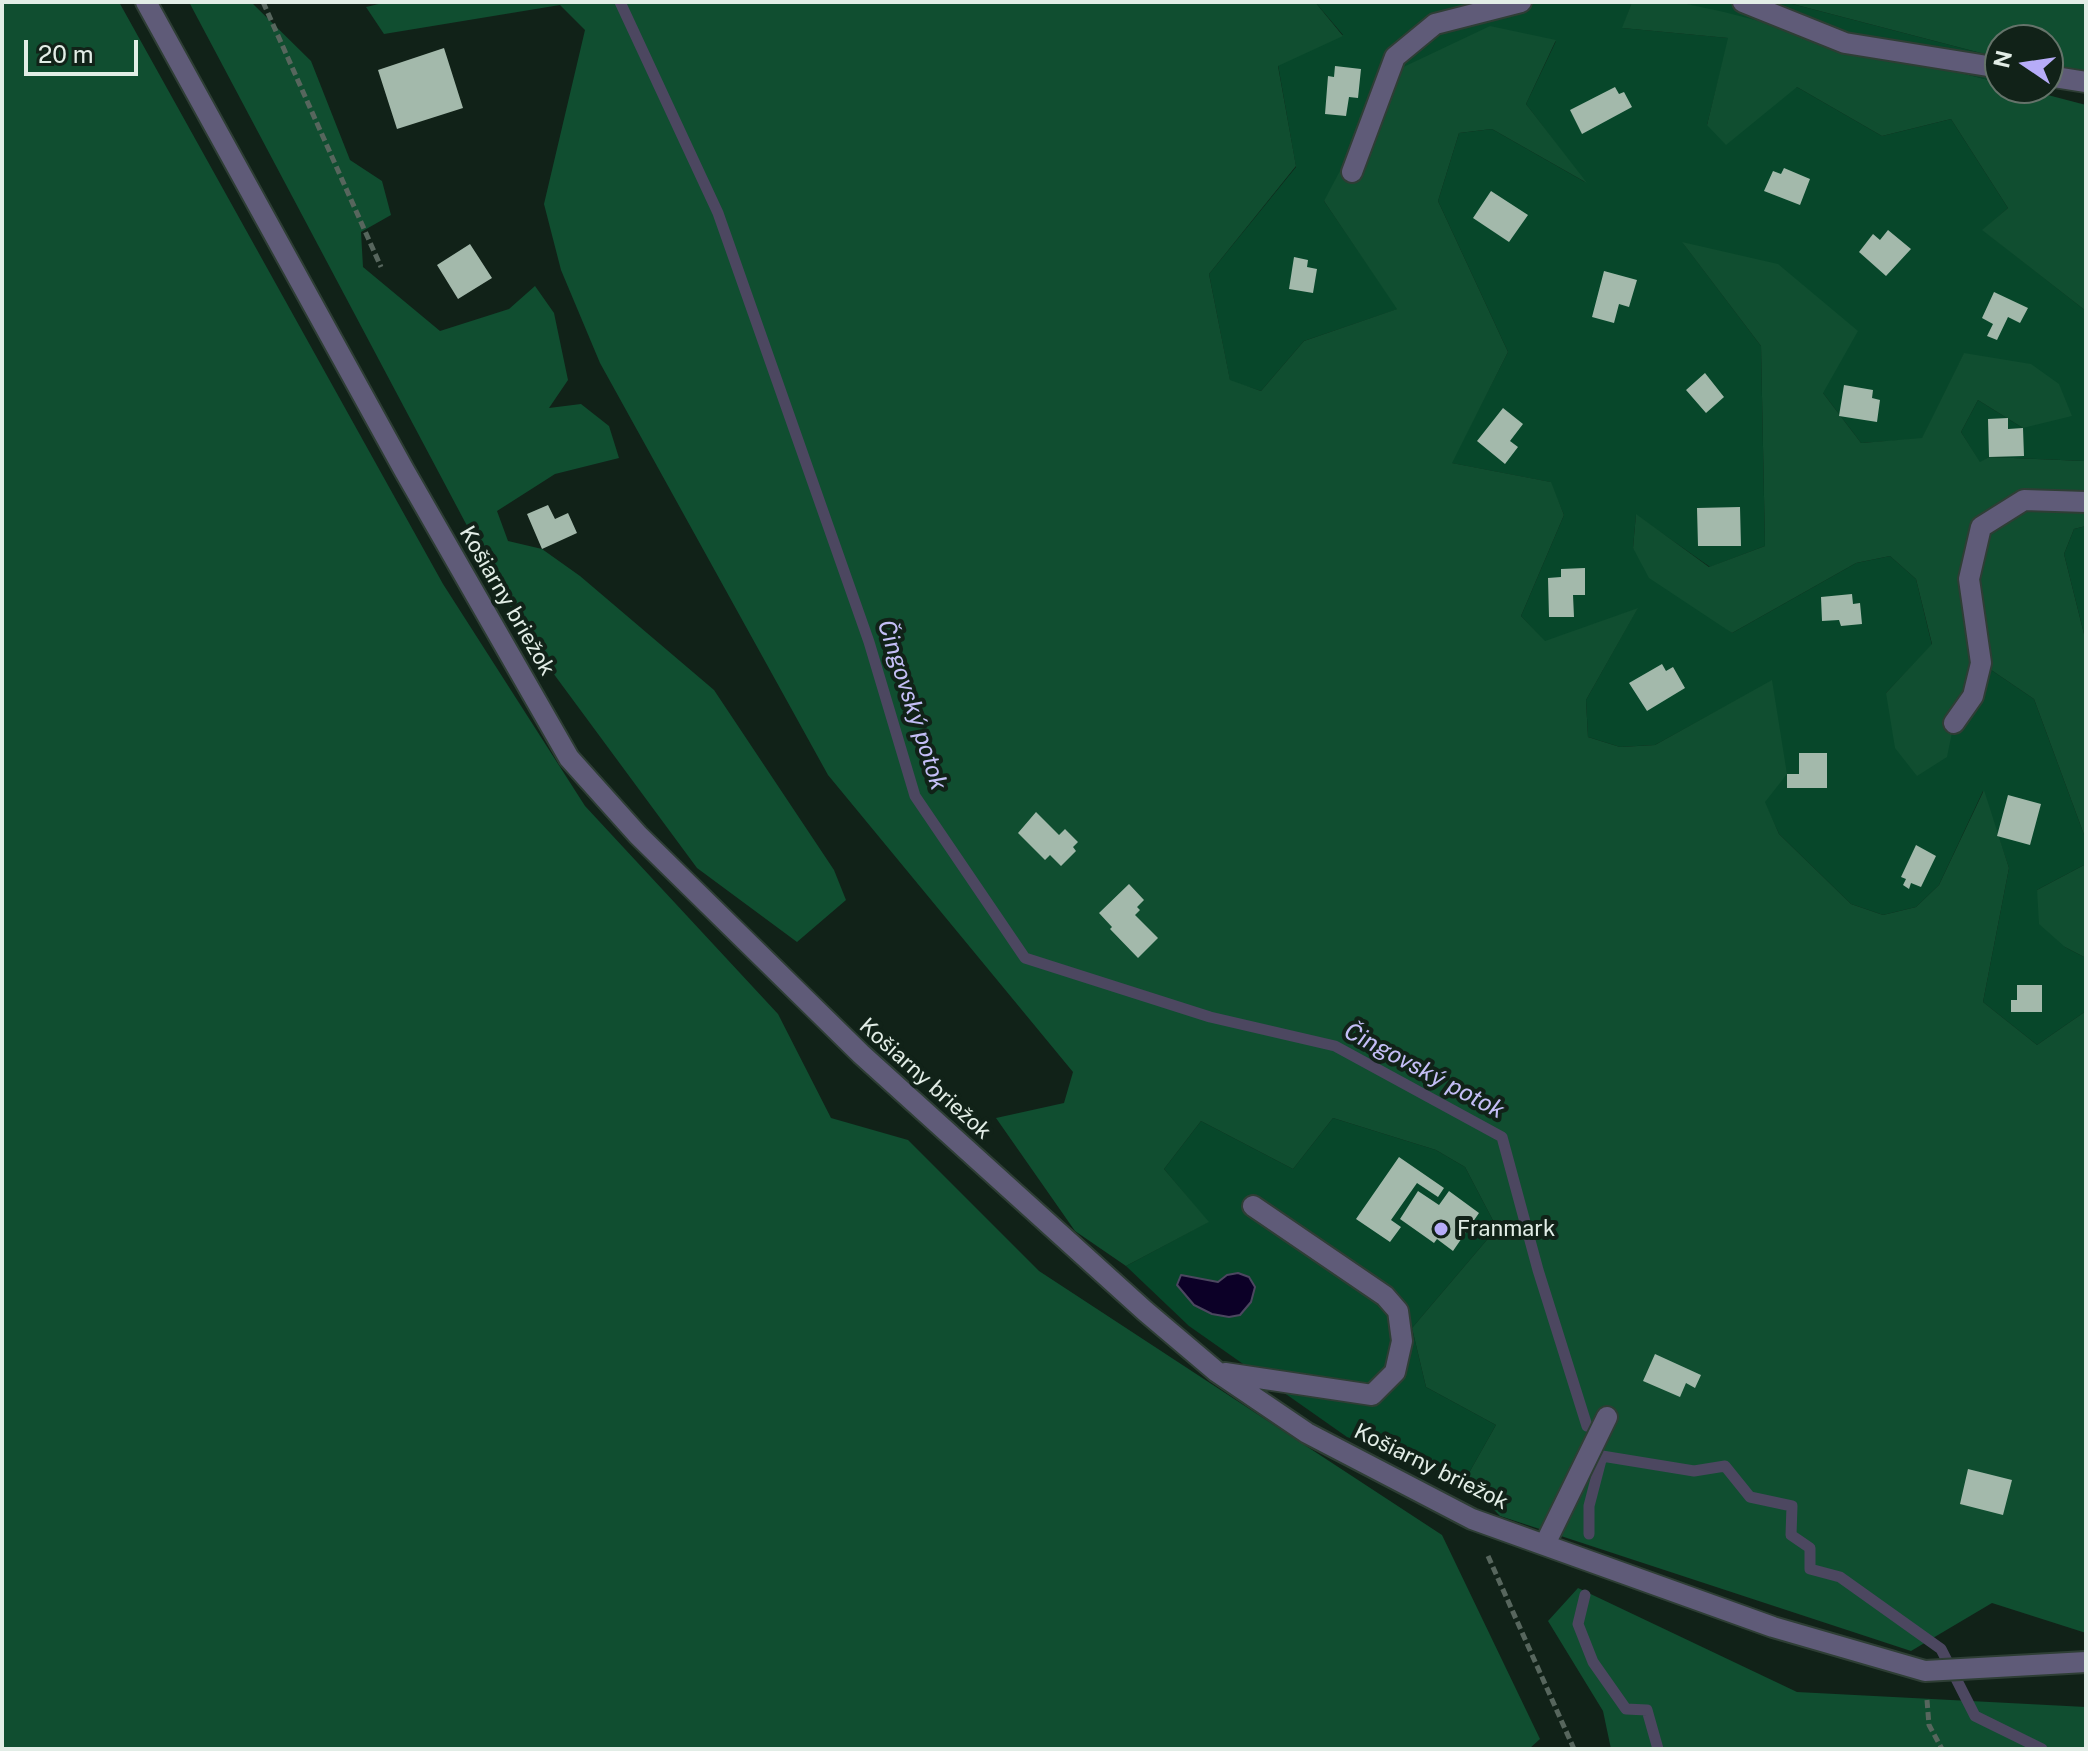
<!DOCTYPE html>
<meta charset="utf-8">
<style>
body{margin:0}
#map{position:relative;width:2088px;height:1751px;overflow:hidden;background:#112218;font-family:"Public Sans",sans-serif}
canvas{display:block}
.frame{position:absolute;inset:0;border:4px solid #e2ede6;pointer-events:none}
.north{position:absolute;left:1984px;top:24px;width:80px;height:80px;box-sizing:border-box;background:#112218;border:2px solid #65736a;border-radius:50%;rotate:283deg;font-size:22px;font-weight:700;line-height:32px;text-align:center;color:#e2ede6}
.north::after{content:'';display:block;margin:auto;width:28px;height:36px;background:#b6acf8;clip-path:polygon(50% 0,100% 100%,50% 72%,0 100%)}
.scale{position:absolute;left:24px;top:40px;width:114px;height:36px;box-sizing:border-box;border:4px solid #e2ede6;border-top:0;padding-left:10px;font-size:24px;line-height:28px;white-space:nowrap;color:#e2ede6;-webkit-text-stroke:6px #112218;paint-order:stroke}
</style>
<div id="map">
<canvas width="2088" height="1751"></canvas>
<div class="frame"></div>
<div class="north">N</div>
<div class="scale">20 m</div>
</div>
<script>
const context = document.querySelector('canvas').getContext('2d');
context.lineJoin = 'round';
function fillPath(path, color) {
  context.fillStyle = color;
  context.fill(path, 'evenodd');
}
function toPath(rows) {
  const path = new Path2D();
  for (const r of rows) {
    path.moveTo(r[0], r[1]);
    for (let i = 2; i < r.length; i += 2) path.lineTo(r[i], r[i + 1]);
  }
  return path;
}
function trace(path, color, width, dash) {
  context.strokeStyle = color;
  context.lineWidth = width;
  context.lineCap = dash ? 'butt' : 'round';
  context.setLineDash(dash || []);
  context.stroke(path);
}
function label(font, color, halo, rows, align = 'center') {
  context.font = font + ' "Public Sans",sans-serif';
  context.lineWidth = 8;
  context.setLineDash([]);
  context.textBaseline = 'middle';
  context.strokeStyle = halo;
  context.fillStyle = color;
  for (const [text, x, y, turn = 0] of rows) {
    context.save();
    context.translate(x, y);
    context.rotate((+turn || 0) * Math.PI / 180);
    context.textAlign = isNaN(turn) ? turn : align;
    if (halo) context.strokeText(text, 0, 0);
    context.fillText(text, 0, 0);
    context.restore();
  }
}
const green = toPath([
 [1315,2,1632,2,1623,28,1729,38,1707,125,1797,87,1882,136,1951,119,2008,208,1983,230,2086,311,2084,461,1989,457,1980,463,1961,432,1978,400,2023,428,1964,354,1922,439,1861,443,1823,393,1683,243,1761,346,1765,546,1710,567,1636,515,1633,548,1732,633,1856,563,1890,556,1916,579,1932,645,1886,693,1954,723,1981,663,2034,699,2086,840,2086,864,2037,890,2065,947,2086,958,2086,1011,2037,1045,1983,1002,2009,868,1983,791,1939,885,1916,907,1883,915,1851,904,1779,834,1764,802,1772,681,1655,745,1620,747,1588,737,1586,700,1637,609,1545,642,1521,616,1564,515,1550,482,1451,463,1508,352,1438,201,1459,133,1492,129,1585,182,1526,104,1556,41,1324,201,1398,309,1304,341,1261,391,1230,381,1209,274,1296,167,1278,65,1343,35],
 [1678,2,1785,2,2000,58,2000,83],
 [2086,526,2086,642,2064,554,2074,529],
 [1333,1118,1436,1150,1465,1167,1497,1228,1412,1328,1426,1387,1496,1425,1465,1480,1347,1437,1189,1326,1126,1266,1208,1222,1164,1169,1201,1121,1293,1169]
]);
const forest = toPath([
 [2,2,119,2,443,584,585,806,778,1014,831,1118,908,1140,1039,1271,1442,1535,1540,1739,1529,1749,2,1749],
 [189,2,251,2,311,61,350,160,382,181,391,215,361,232,363,267,440,331,509,309,535,286,554,313,568,380,549,408,581,404,609,426,619,458,555,474,497,511,508,541,542,549,580,576,714,690,834,870,846,900,797,942,697,868,525,635],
 [387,2,1315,2,1343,36,1278,66,1296,166,1209,274,1230,380,1261,391,1304,341,1397,309,1324,201,1378,99,1397,70,1490,26,1556,40,1526,104,1587,183,1492,129,1459,133,1438,201,1508,352,1452,463,1551,482,1564,515,1521,616,1545,641,1638,608,1586,700,1588,737,1620,747,1655,745,1772,680,1787,774,1765,802,1779,834,1851,904,1883,915,1916,907,1939,885,1984,790,2009,868,1983,1002,2037,1045,2086,1011,2086,1633,1992,1603,1911,1651,1500,1516,1465,1480,1496,1425,1426,1387,1412,1328,1497,1228,1465,1167,1436,1150,1333,1118,1293,1169,1201,1121,1164,1169,1209,1222,1126,1266,1075,1231,996,1118,1064,1103,1073,1072,828,775,600,363,561,270,544,204,585,30,560,5,384,34,366,7],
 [1632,2,1678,2,1724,12,2000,83,2000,88,2021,88,2086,105,2086,311,1982,230,2008,208,1951,119,1882,136,1797,87,1726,145,1707,125,1728,38,1622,28],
 [1785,2,2086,2,2086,70,2059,73,2048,70,2048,40,2000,40,2000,58],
 [1682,242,1778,264,1858,331,1823,393,1861,443,1922,438,1964,353,2031,364,2059,384,2072,416,2023,428,1978,400,1961,432,1980,462,1989,457,2084,461,2086,458,2086,526,2074,529,2064,554,2086,642,2086,840,2034,699,1981,663,1954,723,1947,757,1917,776,1895,748,1886,693,1932,644,1916,579,1890,556,1856,563,1732,633,1649,578,1633,548,1636,514,1709,567,1765,546,1761,346],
 [2086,864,2086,958,2065,947,2039,924,2037,890],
 [1578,1588,1797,1692,2086,1707,2086,1749,1611,1749,1603,1711,1548,1621]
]);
const water = toPath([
 [1238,1273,1249,1277,1255,1287,1251,1302,1240,1315,1229,1317,1212,1314,1194,1305,1177,1285,1181,1275,1218,1282,1227,1275,1238,1273]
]);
const stream = toPath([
 [620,2,718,213,869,642,915,796,1025,958,1210,1017,1335,1046,1502,1137,1538,1270,1587,1426],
 [1589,1534,1589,1506,1602,1456,1694,1471,1725,1466,1750,1497,1792,1506,1791,1535,1810,1548,1810,1569,1840,1577,1941,1649,1975,1716,2042,1749],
 [1585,1595,1578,1624,1593,1662,1626,1709,1647,1710,1658,1749]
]);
const building = toPath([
 [444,48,463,108,397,129,378,70],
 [1335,66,1361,69,1358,98,1349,97,1346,116,1325,114,1328,76,1334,77],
 [1615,87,1619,94,1624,92,1632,107,1582,134,1570,110],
 [1784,168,1810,179,1800,205,1764,191,1773,171,1781,174],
 [1491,191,1528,215,1509,242,1473,218],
 [1888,230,1911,249,1886,276,1859,252,1873,234,1880,240],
 [470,244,492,278,458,299,437,265],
 [1294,257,1308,260,1307,267,1317,269,1313,293,1289,289],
 [1604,271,1637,280,1629,307,1619,304,1614,323,1592,317],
 [1994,292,2028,308,2020,323,2008,317,1997,340,1987,336,1993,324,1982,318],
 [1705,373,1724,397,1706,413,1686,390],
 [1844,385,1873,390,1872,398,1880,400,1877,422,1839,416],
 [1503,408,1523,424,1510,441,1518,447,1505,464,1477,441],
 [2008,418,2008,429,2023,428,2024,456,1989,457,1988,419],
 [548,505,555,519,568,513,577,533,542,549,527,514],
 [1740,507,1741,546,1698,546,1697,508],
 [1585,568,1585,595,1573,595,1574,617,1549,617,1548,578,1561,577,1561,569],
 [1852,594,1853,604,1860,603,1862,624,1841,626,1839,620,1822,621,1821,597],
 [1662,664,1666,671,1673,667,1685,688,1647,711,1629,683],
 [1799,753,1827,753,1827,788,1787,788,1787,774,1799,774],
 [2008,795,2041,804,2030,845,1997,836],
 [1036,812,1059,835,1065,829,1078,842,1073,847,1076,851,1061,866,1050,855,1045,860,1018,833],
 [1916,845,1936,856,1921,887,1911,883,1909,889,1903,885,1906,879,1901,877],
 [1129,884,1144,900,1137,907,1140,910,1135,915,1158,938,1138,958,1110,929,1112,927,1099,913],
 [2017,985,2042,985,2042,1012,2011,1012,2011,1000,2017,1000],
 [1399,1157,1444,1188,1438,1197,1417,1183,1391,1220,1401,1227,1390,1242,1356,1219],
 [1418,1191,1439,1205,1449,1191,1479,1213,1453,1251,1437,1239,1434,1243,1400,1219],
 [1655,1354,1701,1375,1695,1388,1686,1383,1680,1397,1643,1381],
 [1968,1469,2012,1480,2003,1515,1960,1504]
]);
const path = toPath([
 [263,2,381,267],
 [1488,1556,1574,1749],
 [1927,1700,1929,1725,1942,1749]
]);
const minor = toPath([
 [146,2,404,470,569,758,638,835,861,1054,1145,1311,1217,1372,1307,1433,1472,1519,1773,1627,1925,1671,2086,1662],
 [1743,2,1845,43,2000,68],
 [2048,76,2086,82],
 [1352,172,1395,57,1435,24,1521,2],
 [1954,723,1973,696,1981,663,1969,579,1981,527,2024,500,2086,502],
 [1225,1373,1372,1395,1395,1372,1402,1341,1398,1311,1385,1296,1253,1206],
 [1545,1544,1607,1417]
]);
const markers = [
 [1441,1229,8,"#b6acf8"]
];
const streetNames = [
 ["Košiarny briežok",507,601,60],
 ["Košiarny briežok",925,1079,42],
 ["Košiarny briežok",1431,1467,26]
];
const poiNames = [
 ["Franmark",1457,1229]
];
const waterNames = [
 ["Čingovský potok",912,705,72],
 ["Čingovský potok",1424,1071,28]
];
fillPath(green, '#07472a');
fillPath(forest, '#104e30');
fillPath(water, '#0c0027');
trace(water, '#4c4760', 2);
trace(stream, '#4c4760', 11);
fillPath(building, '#a3b9ab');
trace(minor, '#2e3e35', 24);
trace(path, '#57665d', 5, [8, 4]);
trace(minor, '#5f5b78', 20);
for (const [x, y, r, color] of markers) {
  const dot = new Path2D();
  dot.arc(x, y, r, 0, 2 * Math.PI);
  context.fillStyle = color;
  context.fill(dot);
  trace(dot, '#112218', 3);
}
label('22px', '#e2ede6', '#112218', streetNames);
label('22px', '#e2ede6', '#112218', poiNames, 'left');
label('italic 24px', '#c4bef6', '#112218', waterNames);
</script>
